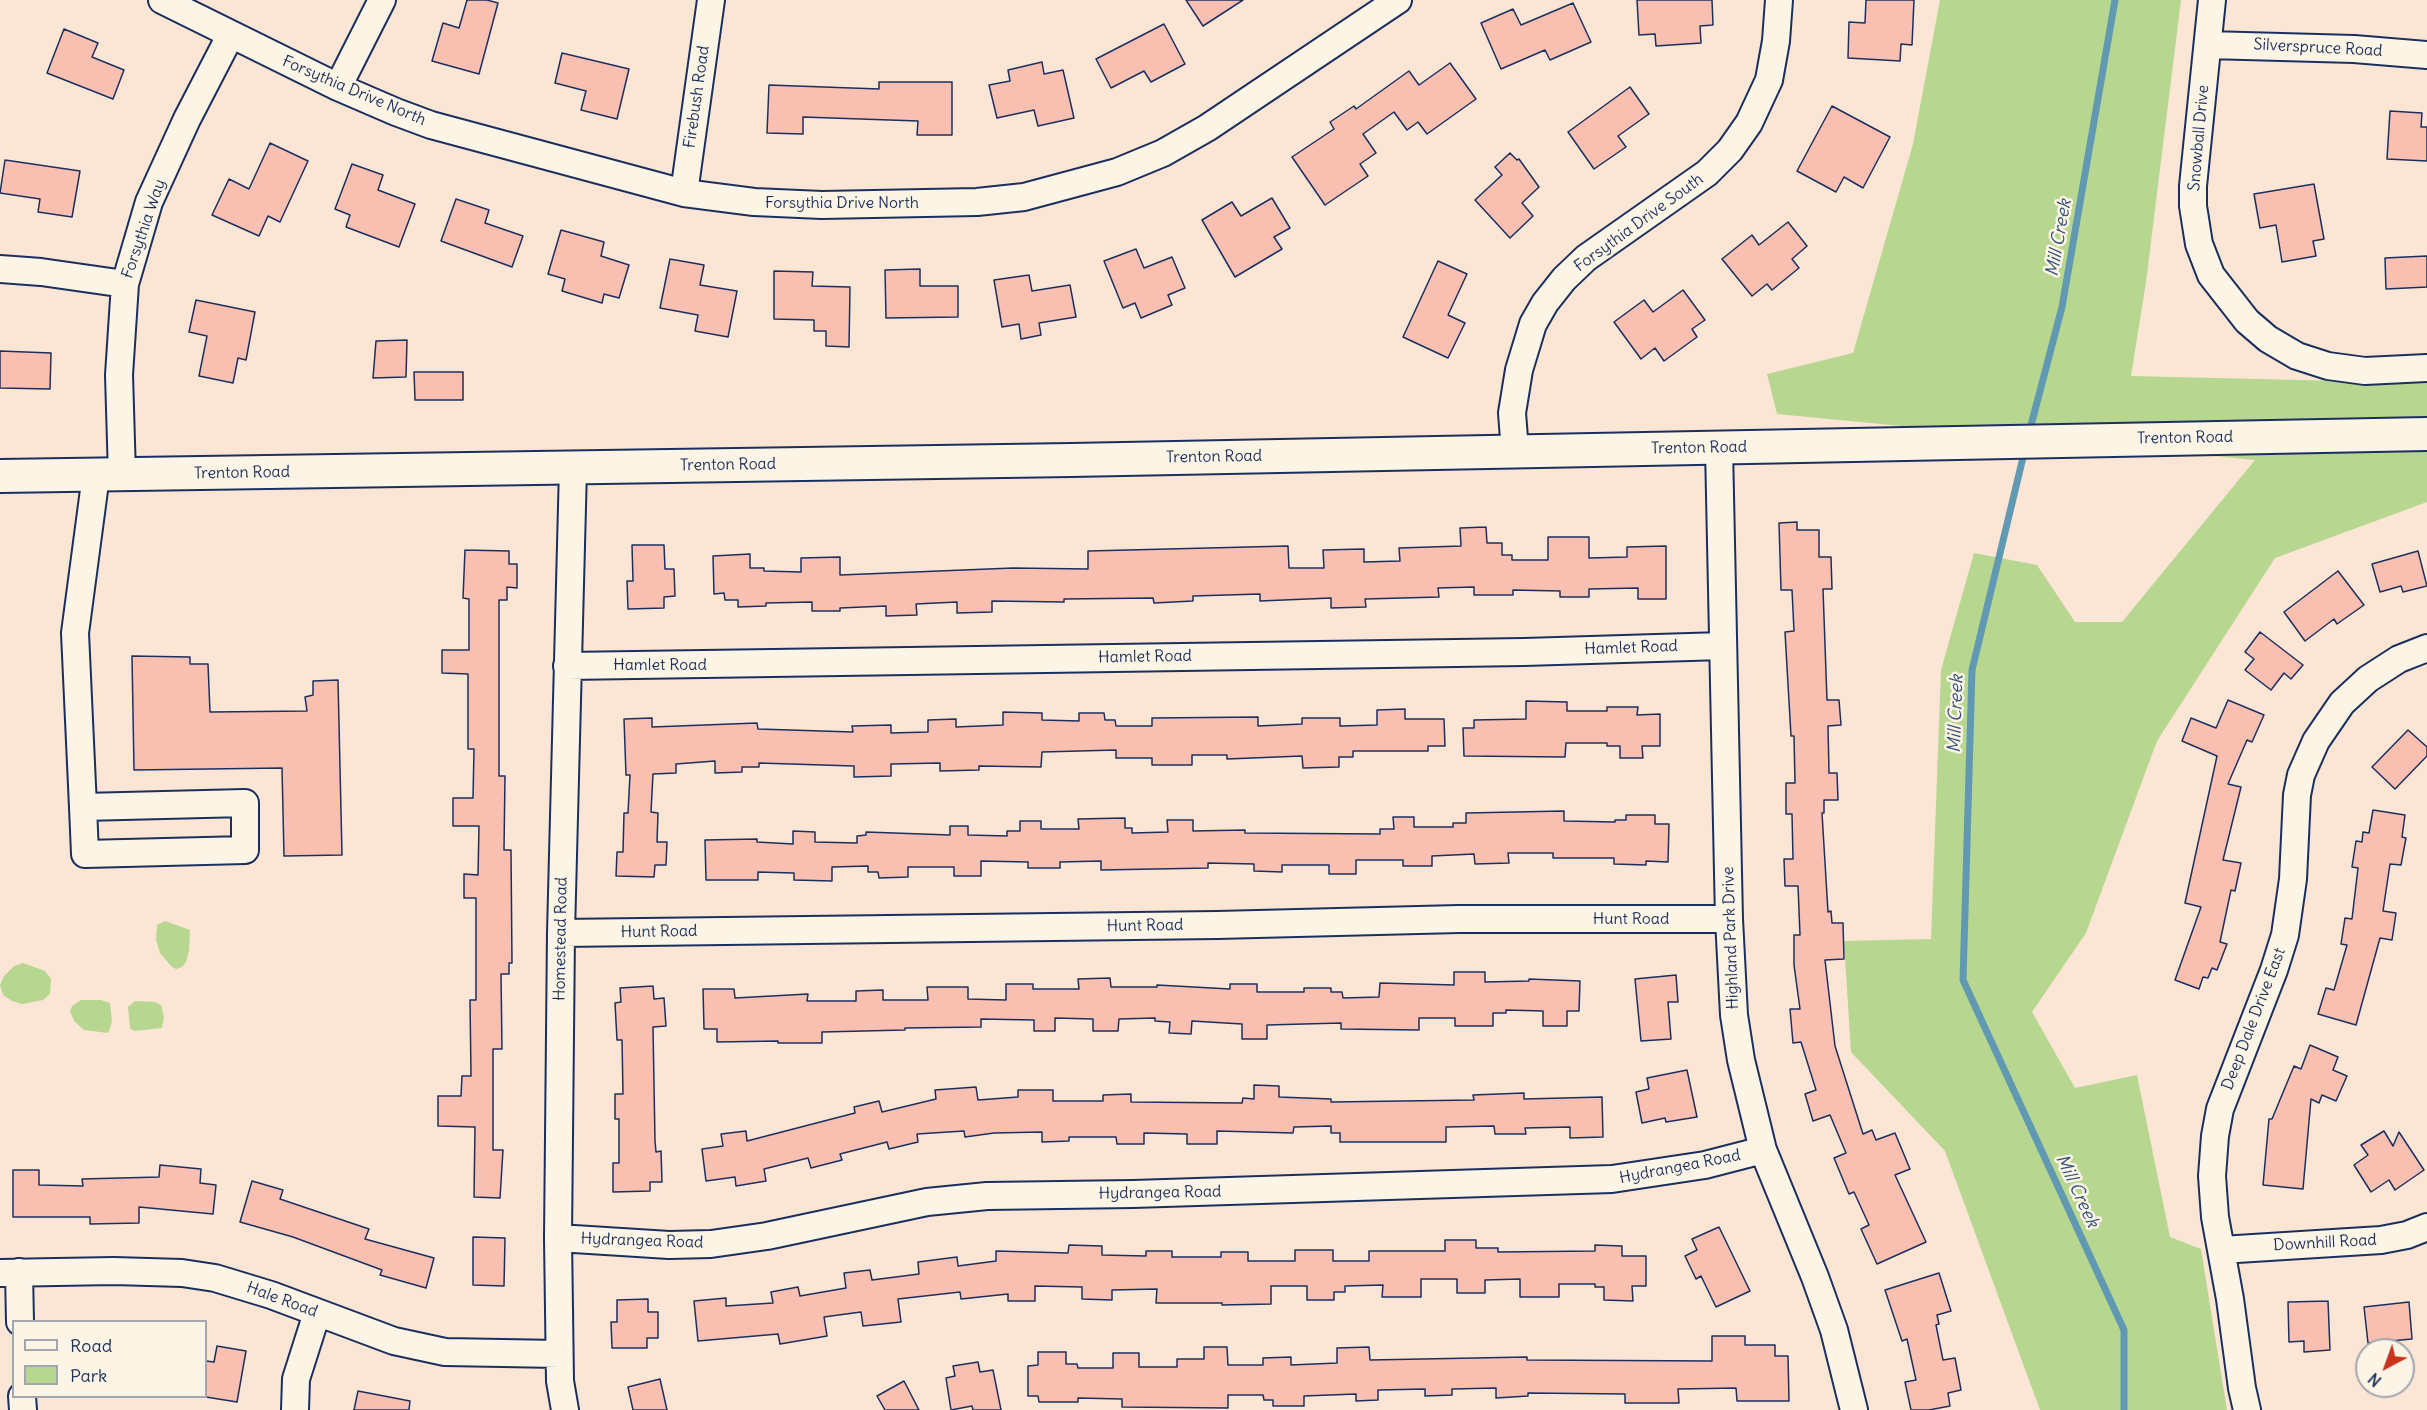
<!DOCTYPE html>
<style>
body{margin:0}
#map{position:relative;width:2427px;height:1410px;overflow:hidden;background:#fbe5d5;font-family:Delius,sans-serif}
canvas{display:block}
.legend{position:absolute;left:12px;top:1320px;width:195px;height:78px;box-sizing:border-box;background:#fcf5e5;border:2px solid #a2a6af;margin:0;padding:8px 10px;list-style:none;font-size:18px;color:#1b2f5e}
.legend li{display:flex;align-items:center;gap:12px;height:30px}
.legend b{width:30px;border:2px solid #a2a6af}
.north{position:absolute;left:2355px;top:1338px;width:60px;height:60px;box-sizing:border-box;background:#fcf5e5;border:2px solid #a2a6af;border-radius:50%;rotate:221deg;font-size:16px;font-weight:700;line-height:24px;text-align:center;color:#1b2f5e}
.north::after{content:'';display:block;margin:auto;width:21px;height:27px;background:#c8321e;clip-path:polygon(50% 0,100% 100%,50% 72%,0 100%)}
</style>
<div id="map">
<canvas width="2427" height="1410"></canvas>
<ul class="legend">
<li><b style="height:8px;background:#fcf5e5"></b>Road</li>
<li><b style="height:16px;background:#b7d791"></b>Park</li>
</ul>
<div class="north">N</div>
</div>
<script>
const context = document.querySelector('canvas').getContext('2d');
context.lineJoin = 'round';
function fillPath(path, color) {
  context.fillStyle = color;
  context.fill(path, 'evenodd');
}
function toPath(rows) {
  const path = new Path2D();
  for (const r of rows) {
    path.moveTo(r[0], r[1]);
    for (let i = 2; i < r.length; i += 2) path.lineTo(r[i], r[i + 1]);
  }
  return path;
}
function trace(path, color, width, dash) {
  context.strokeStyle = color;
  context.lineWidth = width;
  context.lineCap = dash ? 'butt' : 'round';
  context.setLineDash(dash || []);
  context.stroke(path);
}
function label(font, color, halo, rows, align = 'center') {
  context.font = font + ' Delius,sans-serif';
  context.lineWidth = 5;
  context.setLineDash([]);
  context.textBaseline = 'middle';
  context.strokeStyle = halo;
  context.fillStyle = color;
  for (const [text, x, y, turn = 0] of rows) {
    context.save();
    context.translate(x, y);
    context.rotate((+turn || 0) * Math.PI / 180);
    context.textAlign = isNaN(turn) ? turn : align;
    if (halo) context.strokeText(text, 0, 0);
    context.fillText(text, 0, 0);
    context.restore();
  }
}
const green = toPath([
 [1940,0,2181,0,2146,282,2131,376,2427,383,2427,502,2275,558,2157,741,2086,933,2032,1012,2075,1088,2137,1075,2170,1237,2201,1249,2227,1410,2040,1410,1945,1151,1851,1052,1844,941,1931,939,1941,670,1974,553,2037,565,2075,622,2122,622,2255,460,1777,414,1767,374,1853,353,1913,144],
 [165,921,190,930,189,951,186,962,182,967,176,969,172,967,160,953,156,940,157,925],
 [23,963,45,971,51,979,50,994,43,1000,22,1004,12,1001,3,995,0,985,4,976,14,966],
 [81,1000,101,1000,110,1003,112,1022,108,1033,84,1030,75,1022,70,1012,72,1006],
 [135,1001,155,1002,161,1005,164,1017,162,1028,134,1031,130,1028,128,1007]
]);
const stream = toPath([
 [2029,433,2062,307,2115,0],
 [2025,449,1972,670,1963,980,2124,1330,2124,1410]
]);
const building = toPath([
 [467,0,487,0,498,3,479,74,432,61,443,23,459,28,467,0],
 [1186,0,1243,0,1203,26,1186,0],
 [1637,0,1712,0,1713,25,1700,26,1701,43,1656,46,1655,34,1639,35,1637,0],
 [1866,0,1914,0,1912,45,1901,44,1900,61,1848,58,1849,22,1865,23,1866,0],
 [1573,3,1591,42,1550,60,1545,50,1501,69,1481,23,1513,9,1521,25,1573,3],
 [1164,24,1185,64,1151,82,1144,71,1111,88,1096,59,1164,24],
 [64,29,98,43,92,57,124,70,113,99,47,73,64,29],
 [562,53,629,69,617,119,581,110,586,91,555,83,562,53],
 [1042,62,1044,74,1063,70,1074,118,1038,126,1034,110,997,118,989,85,1010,81,1008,70,1042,62],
 [1450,63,1476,99,1427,134,1418,122,1407,130,1394,112,1363,134,1376,153,1360,164,1368,176,1325,205,1292,157,1334,129,1330,122,1354,106,1356,109,1409,71,1419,85,1450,63],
 [879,82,952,82,952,135,917,135,918,121,803,117,803,134,767,133,769,85,879,89,879,82],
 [1630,87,1649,114,1618,136,1626,147,1594,169,1568,132,1630,87],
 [1832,106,1890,137,1863,188,1844,177,1836,192,1797,171,1832,106],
 [2390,111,2422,113,2421,127,2427,127,2427,161,2387,159,2390,111],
 [270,143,308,161,280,222,268,216,259,236,212,215,229,179,249,189,270,143],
 [1510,153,1517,160,1519,159,1539,187,1522,203,1533,216,1510,238,1475,200,1502,175,1495,167,1510,153],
 [5,160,80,171,72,217,38,212,40,199,0,193,5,160],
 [352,164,383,175,378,190,415,204,399,247,346,227,350,215,335,209,352,164],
 [2314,184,2324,239,2313,241,2316,256,2282,262,2276,225,2260,228,2254,194,2314,184],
 [1272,198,1290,228,1274,237,1282,249,1235,277,1202,220,1232,202,1241,216,1272,198],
 [456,199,489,210,485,223,523,236,512,267,441,241,456,199],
 [1788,222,1807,246,1792,259,1799,268,1772,290,1767,284,1752,296,1722,259,1752,235,1759,245,1788,222],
 [561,230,604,242,601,256,629,265,619,298,604,294,602,303,562,291,565,279,548,274,561,230],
 [1136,249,1144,268,1172,257,1185,288,1168,295,1172,305,1141,318,1135,303,1123,308,1104,261,1136,249],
 [2427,256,2427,287,2386,289,2385,258,2427,256],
 [670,259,704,265,700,285,737,291,728,337,695,331,698,315,660,308,670,259],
 [1438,261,1467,274,1448,315,1465,323,1448,358,1403,337,1438,261],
 [920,269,920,286,958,286,958,317,886,318,885,270,920,269],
 [774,271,813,272,812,286,850,287,849,347,826,346,826,331,814,331,814,320,774,319,774,271],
 [1029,275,1032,291,1070,285,1076,317,1039,323,1041,335,1021,339,1019,324,1002,327,994,280,1029,275],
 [1683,290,1705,320,1692,329,1697,337,1664,361,1655,348,1641,359,1614,322,1644,300,1653,312,1683,290],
 [196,300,255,312,246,360,238,358,233,383,199,376,207,336,189,332,196,300],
 [407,340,406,377,373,378,376,341,407,340],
 [0,351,51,353,50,389,0,388,0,351],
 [414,372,463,372,463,400,415,400,414,372],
 [1797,522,1797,530,1819,530,1819,557,1831,557,1832,589,1823,589,1827,700,1839,700,1841,725,1828,726,1829,773,1837,773,1838,800,1824,800,1824,813,1822,813,1828,912,1831,911,1832,923,1843,923,1844,959,1825,960,1835,1046,1863,1134,1872,1130,1876,1140,1895,1133,1910,1169,1895,1175,1926,1242,1877,1264,1861,1229,1869,1225,1854,1192,1849,1194,1834,1158,1846,1153,1830,1115,1813,1121,1805,1094,1816,1090,1801,1042,1793,1043,1790,1009,1800,1009,1794,965,1794,935,1800,935,1798,886,1785,886,1784,859,1793,859,1792,814,1786,814,1786,783,1795,783,1794,736,1791,736,1785,632,1794,631,1792,590,1781,590,1779,523,1797,522],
 [1486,527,1487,543,1502,543,1502,555,1512,555,1512,560,1548,560,1548,537,1589,537,1589,558,1627,557,1627,547,1666,546,1666,599,1638,599,1638,588,1589,589,1589,597,1560,597,1560,591,1513,590,1513,595,1474,595,1474,587,1438,588,1439,597,1365,599,1366,607,1331,608,1331,598,1260,601,1260,594,1193,596,1193,601,1154,603,1153,598,1064,599,1064,602,992,601,992,612,957,613,957,602,916,604,917,615,886,616,886,606,840,608,840,611,812,611,812,602,766,603,766,606,738,607,738,600,725,600,724,593,714,594,713,556,750,554,750,568,764,568,764,571,801,572,801,558,840,557,840,575,1013,568,1088,569,1088,551,1288,546,1289,568,1324,568,1323,550,1364,549,1364,562,1400,561,1399,548,1461,546,1460,528,1486,527],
 [632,545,664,545,665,569,674,569,675,596,664,597,664,608,628,609,627,581,633,581,632,545],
 [465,550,509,551,509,564,517,564,517,588,507,587,507,600,499,600,499,776,505,776,504,850,511,850,512,963,509,963,509,974,501,974,502,1049,493,1049,493,1150,503,1150,500,1198,474,1197,475,1127,438,1126,438,1096,461,1096,462,1076,471,1076,470,1000,476,1000,476,898,464,898,464,874,478,875,479,826,453,826,453,798,473,798,474,749,468,749,468,674,442,673,442,650,469,650,469,599,463,598,465,550],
 [2418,551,2427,586,2403,592,2401,586,2380,592,2372,564,2418,551],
 [2338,571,2364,605,2337,624,2334,619,2305,641,2284,612,2338,571],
 [2260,632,2303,665,2291,679,2284,673,2271,690,2245,670,2254,659,2245,652,2260,632],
 [132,656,190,657,190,664,208,664,210,712,307,711,305,697,313,695,313,681,338,680,342,855,284,856,282,768,134,770,132,656],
 [2228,700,2264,715,2252,742,2247,740,2228,784,2241,787,2223,860,2241,863,2235,891,2231,890,2220,942,2227,944,2217,970,2212,968,2208,978,2203,977,2199,989,2175,980,2201,907,2185,903,2217,756,2182,741,2191,718,2216,728,2228,700],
 [1526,701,1567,702,1567,711,1607,711,1607,707,1638,707,1637,715,1660,714,1660,746,1642,746,1643,758,1620,758,1620,746,1607,746,1607,743,1566,743,1565,757,1464,756,1463,728,1474,728,1474,720,1526,719,1526,701],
 [1405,709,1405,719,1444,719,1445,746,1428,746,1428,751,1353,751,1353,757,1339,757,1339,767,1303,768,1302,756,1227,759,1227,755,1192,755,1192,765,1152,765,1152,758,1116,758,1116,750,1042,752,1041,767,979,766,979,770,940,771,940,763,891,764,891,776,854,777,854,766,759,763,759,767,742,767,742,772,715,773,715,761,676,764,676,773,653,774,651,812,658,813,657,842,667,842,666,865,655,865,654,877,616,876,617,852,623,852,624,813,628,813,630,775,626,775,624,719,652,718,652,727,757,723,758,729,853,732,852,726,891,725,891,733,928,732,928,720,956,719,956,727,1003,725,1003,712,1042,713,1042,720,1079,721,1079,713,1104,713,1105,720,1115,720,1116,726,1152,726,1152,718,1258,717,1258,726,1302,724,1302,718,1340,718,1340,726,1377,725,1377,710,1405,709],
 [2408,730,2427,747,2427,756,2395,789,2372,767,2408,730],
 [2373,810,2405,815,2402,837,2406,838,2401,865,2390,864,2383,911,2396,913,2392,940,2380,938,2356,1025,2318,1014,2326,988,2334,990,2347,945,2341,944,2345,918,2352,919,2358,868,2352,867,2356,841,2362,842,2363,832,2369,833,2373,810],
 [1564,811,1564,821,1615,822,1615,820,1626,820,1626,815,1655,815,1655,824,1669,824,1668,862,1646,861,1646,865,1614,864,1614,858,1553,858,1553,853,1508,853,1509,863,1475,864,1474,854,1432,856,1432,866,1403,866,1403,860,1356,860,1356,874,1329,874,1329,865,1282,865,1282,872,1254,871,1254,864,1208,863,1208,868,1101,870,1101,861,1060,862,1060,868,1028,868,1028,862,981,861,981,876,954,876,954,867,908,867,908,877,879,878,878,872,868,872,868,866,832,867,832,881,794,880,794,873,758,872,758,880,706,880,705,840,757,839,757,842,793,844,793,831,815,832,815,842,857,843,857,836,866,835,866,832,950,835,950,826,968,826,968,835,1007,836,1007,831,1020,831,1020,821,1041,821,1041,829,1079,829,1078,819,1125,818,1125,828,1132,828,1132,833,1168,832,1167,820,1193,820,1193,831,1245,830,1245,833,1380,834,1380,829,1394,829,1393,817,1414,817,1414,827,1453,827,1453,823,1466,823,1466,813,1564,811],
 [1454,972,1485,972,1485,982,1529,981,1529,979,1580,981,1579,1011,1567,1011,1567,1026,1543,1026,1543,1011,1506,1010,1506,1013,1493,1013,1493,1026,1455,1026,1455,1018,1419,1018,1419,1030,1341,1029,1341,1023,1267,1025,1267,1039,1242,1039,1242,1024,1192,1021,1191,1034,1169,1033,1170,1022,1155,1021,1155,1018,1119,1019,1118,1031,1093,1031,1093,1019,1055,1018,1055,1031,1034,1031,1034,1020,981,1019,981,1027,905,1028,905,1030,822,1032,822,1043,778,1043,778,1041,717,1042,717,1029,704,1029,703,989,734,989,735,998,808,994,807,1001,856,1001,856,991,883,990,883,1000,928,1000,927,987,968,987,968,999,1006,1000,1006,984,1033,984,1033,989,1079,989,1078,979,1110,978,1111,987,1157,987,1157,985,1230,989,1230,984,1257,984,1257,992,1304,992,1304,988,1331,988,1331,992,1342,992,1343,998,1379,997,1380,983,1454,985,1454,972],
 [1676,975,1678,1002,1668,1002,1671,1039,1641,1041,1635,979,1676,975],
 [653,986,654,999,664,998,666,1026,653,1027,655,1141,656,1152,661,1151,662,1182,650,1182,650,1191,613,1192,613,1163,619,1163,619,1119,615,1119,615,1094,623,1094,622,1040,617,1040,615,1003,621,1002,620,988,653,986],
 [2310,1045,2338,1057,2333,1070,2347,1076,2336,1101,2322,1095,2319,1103,2311,1099,2303,1189,2263,1185,2269,1119,2272,1119,2294,1066,2301,1069,2310,1045],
 [1687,1070,1697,1117,1666,1122,1665,1118,1642,1123,1636,1092,1649,1089,1647,1078,1687,1070],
 [1254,1085,1279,1086,1279,1097,1331,1099,1331,1102,1474,1100,1473,1095,1524,1093,1524,1099,1602,1097,1603,1137,1570,1138,1570,1127,1525,1128,1526,1134,1495,1134,1494,1126,1446,1127,1446,1142,1340,1142,1340,1133,1331,1133,1331,1126,1294,1127,1293,1133,1217,1131,1217,1144,1187,1144,1187,1134,1144,1133,1144,1144,1117,1144,1116,1137,1069,1137,1069,1141,1042,1142,1042,1132,994,1133,965,1137,964,1131,917,1134,918,1142,889,1149,887,1142,840,1154,842,1160,811,1168,808,1158,764,1169,766,1181,736,1186,735,1177,706,1181,702,1149,723,1146,721,1134,746,1131,747,1141,855,1113,854,1107,879,1101,882,1112,936,1099,935,1090,976,1087,978,1100,1018,1097,1018,1090,1053,1090,1053,1101,1103,1101,1103,1095,1131,1094,1131,1102,1242,1103,1243,1098,1254,1099,1254,1085],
 [2384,1131,2393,1146,2399,1132,2424,1170,2395,1190,2389,1180,2371,1192,2354,1165,2368,1155,2361,1145,2384,1131],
 [160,1165,201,1169,200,1183,216,1185,213,1214,139,1207,139,1223,90,1224,90,1217,13,1217,13,1170,39,1170,39,1185,83,1186,82,1179,159,1177,160,1165],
 [252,1181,283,1190,280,1199,369,1229,365,1239,434,1258,426,1288,380,1275,382,1270,293,1237,240,1222,252,1181],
 [1719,1227,1750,1291,1716,1307,1701,1276,1696,1279,1685,1256,1697,1250,1692,1239,1719,1227],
 [473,1237,505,1238,504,1286,473,1285,473,1237],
 [1445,1240,1476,1240,1476,1248,1498,1248,1498,1252,1595,1251,1595,1245,1622,1246,1622,1256,1646,1256,1646,1286,1632,1286,1633,1301,1604,1300,1604,1287,1595,1287,1595,1284,1559,1284,1559,1297,1520,1297,1520,1279,1485,1280,1485,1293,1457,1293,1457,1279,1421,1279,1421,1297,1382,1297,1383,1285,1345,1286,1345,1292,1334,1292,1334,1300,1307,1300,1307,1286,1271,1286,1271,1304,1222,1305,1222,1303,1156,1303,1157,1289,1112,1290,1112,1300,1082,1299,1082,1287,1035,1286,1035,1301,1008,1301,1008,1294,961,1299,960,1292,898,1299,901,1322,863,1326,861,1312,824,1317,827,1336,780,1344,778,1334,698,1341,694,1301,726,1298,726,1306,773,1303,771,1292,798,1287,800,1296,846,1288,844,1273,870,1270,872,1280,919,1274,918,1262,957,1257,958,1266,996,1261,996,1251,1068,1253,1069,1245,1102,1246,1102,1255,1146,1256,1146,1251,1172,1251,1172,1257,1221,1257,1221,1252,1248,1252,1248,1261,1295,1261,1295,1250,1333,1250,1333,1261,1369,1261,1369,1251,1445,1251,1445,1240],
 [1939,1273,1951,1311,1937,1315,1939,1324,1936,1325,1943,1360,1955,1358,1961,1390,1948,1393,1950,1406,1929,1410,1911,1410,1905,1382,1916,1380,1907,1339,1902,1341,1885,1290,1939,1273],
 [648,1299,648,1312,658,1312,658,1338,647,1338,647,1348,612,1348,611,1322,617,1322,617,1300,648,1299],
 [2328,1301,2330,1350,2304,1352,2304,1341,2289,1342,2288,1302,2328,1301],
 [2409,1302,2412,1339,2368,1343,2364,1307,2409,1302],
 [1712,1336,1745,1336,1745,1345,1775,1345,1775,1356,1788,1356,1789,1401,1737,1401,1736,1388,1678,1389,1679,1403,1625,1403,1625,1394,1528,1393,1528,1396,1496,1398,1496,1388,1452,1389,1452,1395,1425,1396,1425,1389,1378,1390,1378,1400,1356,1401,1356,1394,1304,1396,1304,1406,1273,1406,1273,1400,1264,1400,1263,1395,1228,1395,1228,1408,1122,1407,1122,1399,1078,1398,1078,1402,1039,1402,1038,1396,1028,1396,1028,1366,1038,1365,1038,1352,1066,1352,1066,1364,1077,1364,1078,1368,1113,1368,1113,1353,1139,1353,1139,1367,1177,1367,1177,1359,1204,1359,1204,1347,1227,1347,1228,1365,1263,1365,1263,1358,1291,1357,1291,1365,1337,1363,1337,1348,1369,1347,1370,1360,1527,1357,1527,1360,1712,1361,1712,1336],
 [217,1346,246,1351,237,1402,206,1397,206,1361,214,1362,217,1346],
 [978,1362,980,1372,993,1370,1001,1410,973,1410,972,1406,951,1410,946,1378,955,1376,953,1366,978,1362],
 [660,1379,667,1410,633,1410,628,1387,660,1379],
 [904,1381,919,1410,885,1410,877,1396,904,1381],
 [358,1391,410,1401,409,1410,354,1410,358,1391]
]);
const minor = toPath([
 [162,0,338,87,396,112,431,125,684,193,754,202,822,205,977,202,1024,197,1117,172,1163,153,1207,128,1398,0],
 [2212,0,2193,186,2193,206,2199,244,2211,275,2247,321,2268,339,2297,356,2328,366,2365,371,2427,368],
 [2208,45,2354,49,2427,55],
 [338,87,382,0],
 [684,193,711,0],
 [0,269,41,272,125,284],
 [1719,448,1729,919,1734,1015,1741,1060,1763,1150,1815,1277,1834,1330,1854,1410],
 [1515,451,1512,413,1519,370,1533,324,1545,303,1564,279,1586,258,1707,173,1730,150,1749,123,1769,80,1776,41,1779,0],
 [122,475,119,375,125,284,149,202,187,119,231,34],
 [567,666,1524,652,1723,646],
 [83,807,245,803,245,850,85,854,83,807,75,633,96,475],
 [561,933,1217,925,1459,919,1729,919],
 [558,1238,669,1245,711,1244,767,1236,927,1202,987,1196,1133,1194,1612,1179,1705,1165,1763,1150],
 [2221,1250,2381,1240,2407,1235,2427,1227],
 [19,1272,20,1322],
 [0,1273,114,1271,182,1273,215,1278,271,1295,394,1341,445,1352,559,1354],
 [22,1396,23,1410],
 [295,1410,296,1379,317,1313],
 [565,1410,560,1381,558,1238,561,933,573,468],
 [2247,1410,2242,1388,2230,1299,2215,1217,2212,1176,2215,1136,2220,1109,2274,970,2285,935,2293,879,2297,795,2301,775,2316,741,2342,703,2368,679,2399,659,2427,648]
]);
const major = toPath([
 [0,476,1071,460,2427,434]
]);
const streetNames = [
 ["Silverspruce Road",2318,48,3],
 ["Forsythia Drive North",354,91,23],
 ["Firebush Road",697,97,-82],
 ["Snowball Drive",2199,138,-85],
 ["Forsythia Drive North",842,203],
 ["Forsythia Drive South",1639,223,-36],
 ["Forsythia Way",144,229,-71],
 ["Trenton Road",2185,438,-1],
 ["Trenton Road",1699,448,-1],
 ["Trenton Road",1214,457,-1],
 ["Trenton Road",728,465,-1],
 ["Trenton Road",242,473,-1],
 ["Hamlet Road",1631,648,-2],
 ["Hamlet Road",1145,657,-1],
 ["Hamlet Road",660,665],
 ["Hunt Road",1631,919],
 ["Hunt Road",1145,926,-1],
 ["Hunt Road",659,932,-1],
 ["Highland Park Drive",1731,938,-92],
 ["Homestead Road",561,939,-89],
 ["Deep Dale Drive East",2254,1019,-69],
 ["Hydrangea Road",1680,1167,-11],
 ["Hydrangea Road",1160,1193,-1],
 ["Hydrangea Road",642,1241,2],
 ["Downhill Road",2325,1243,-3],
 ["Hale Road",282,1300,20]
];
const waterNames = [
 ["Mill Creek",2059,238,-80],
 ["Mill Creek",1956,714,-88],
 ["Mill Creek",2077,1191,65]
];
fillPath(green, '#b7d791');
trace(stream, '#6199b3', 7);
fillPath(building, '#f9bfb1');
trace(building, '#1b2f5e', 1.5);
trace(minor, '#1b2f5e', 30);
trace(major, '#1b2f5e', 36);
trace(minor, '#fcf5e5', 26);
trace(major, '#fcf5e5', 32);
label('16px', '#1b2f5e', '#fcf5e5', streetNames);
label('italic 18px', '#32527a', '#fcf5e5', waterNames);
</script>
